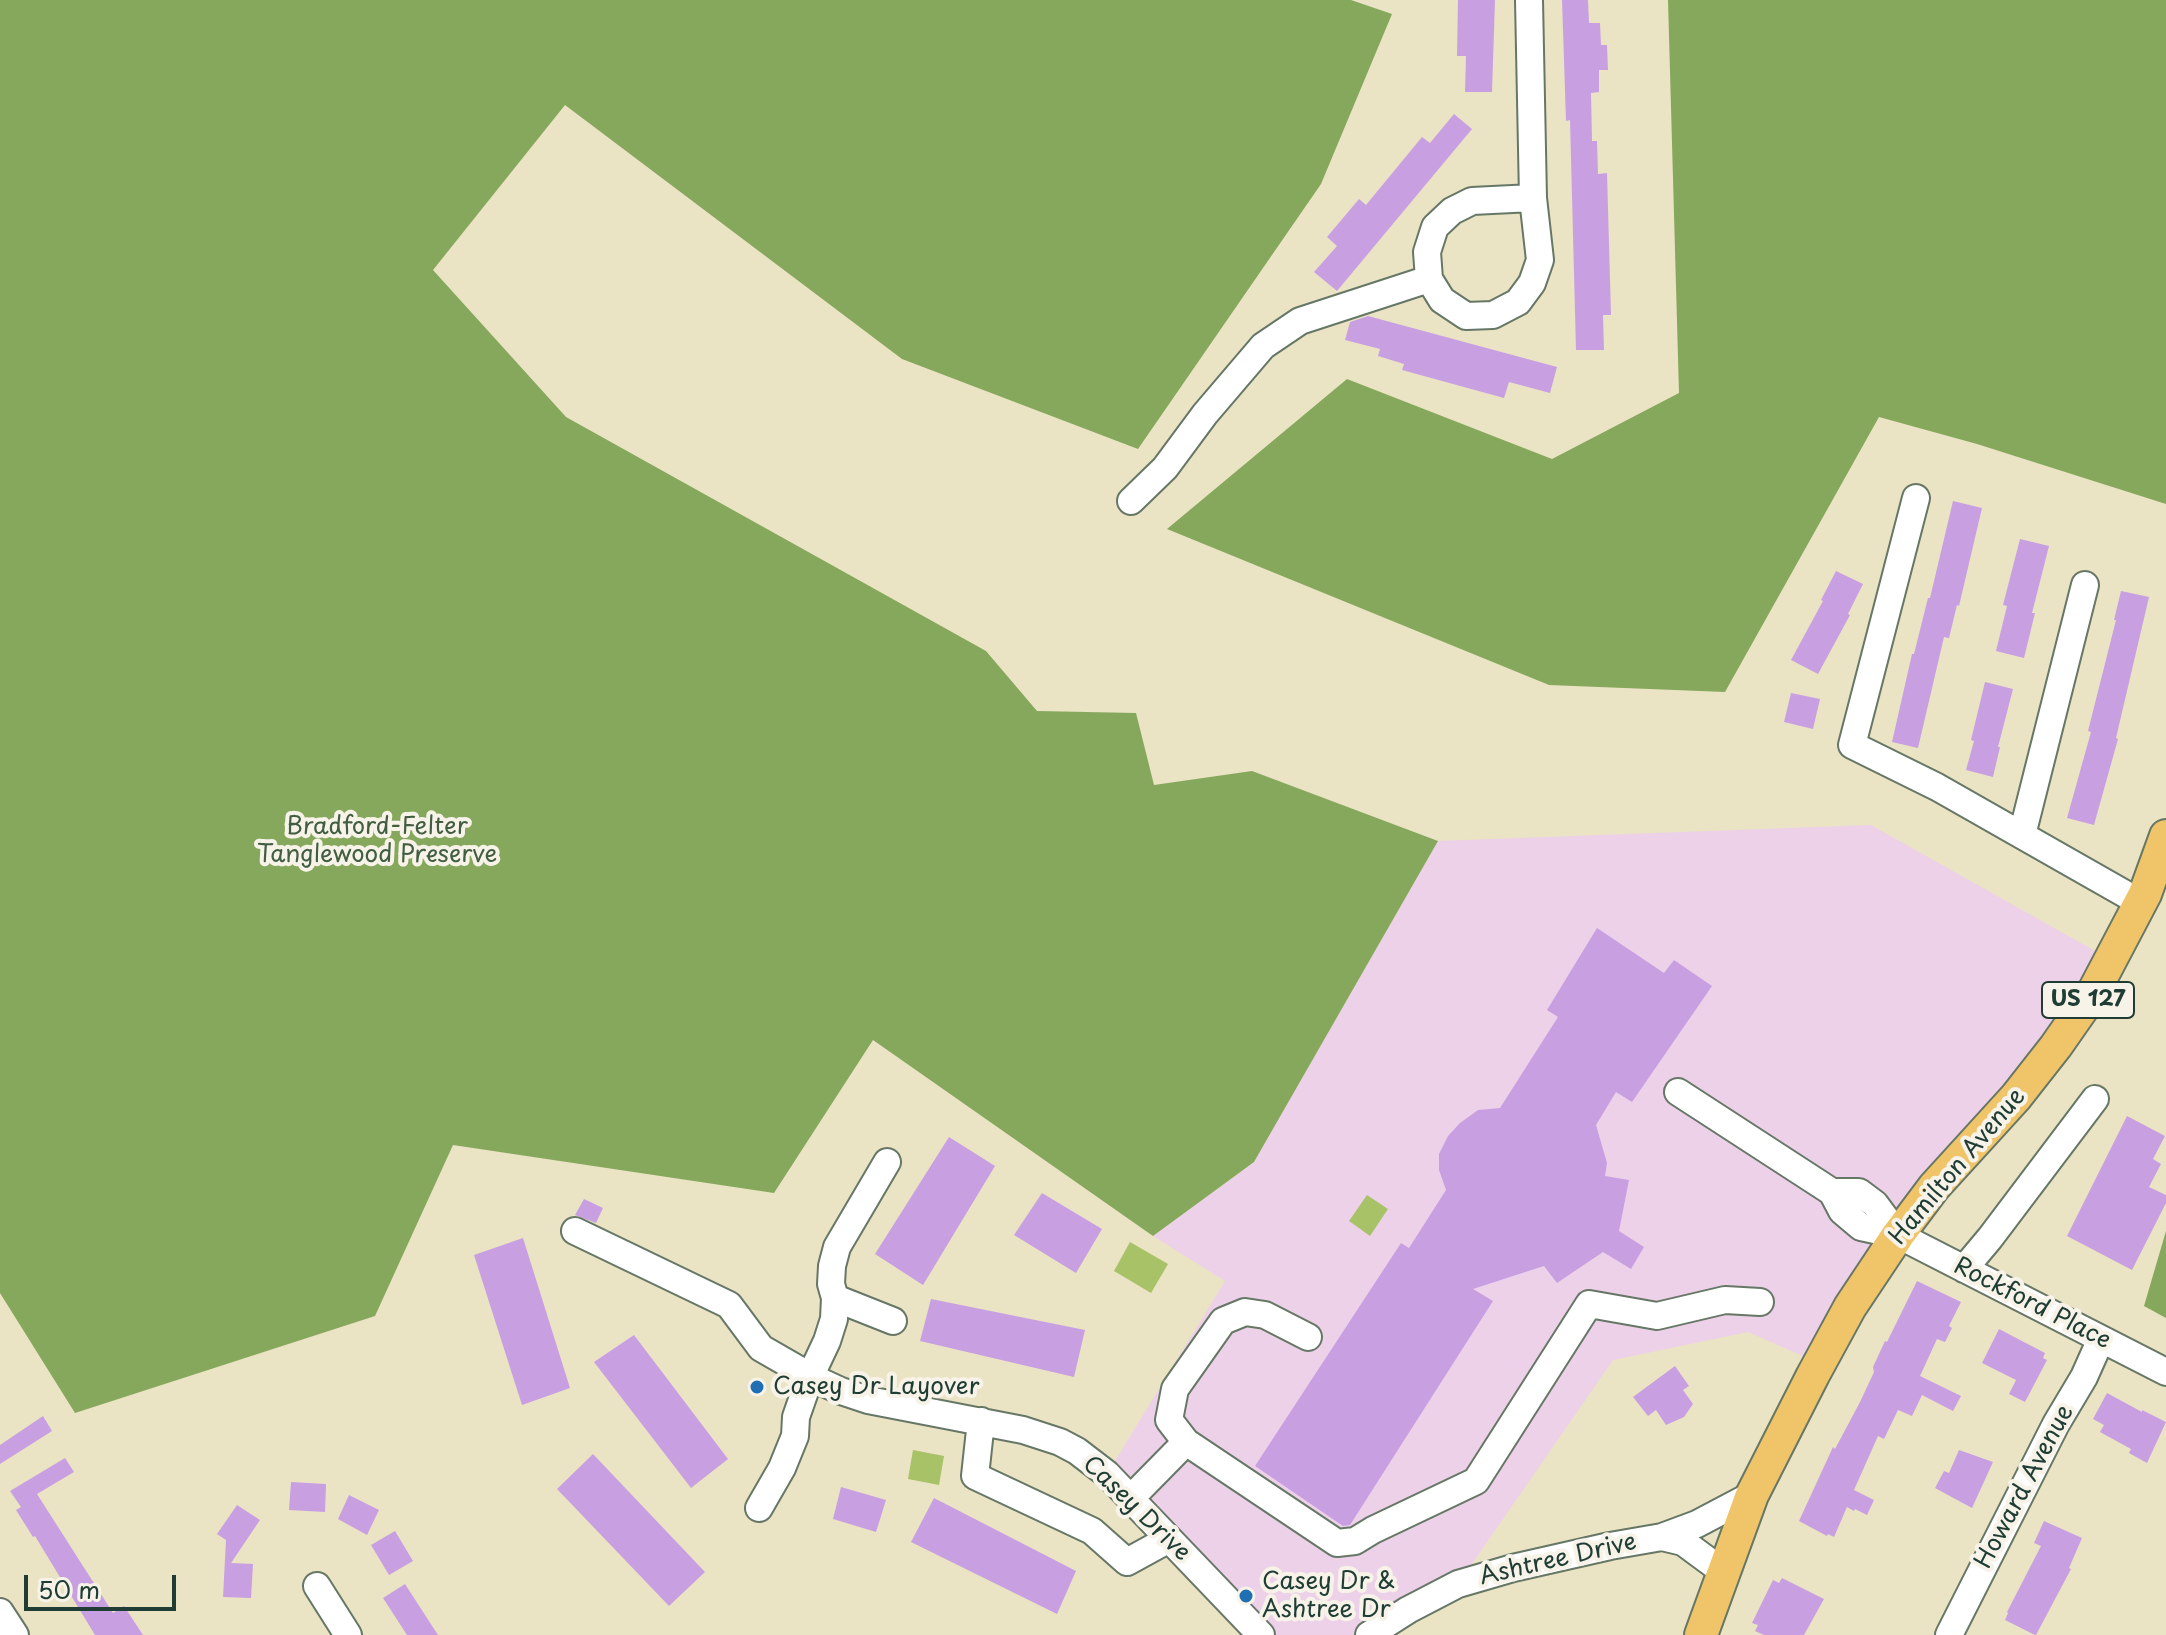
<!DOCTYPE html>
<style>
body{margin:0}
#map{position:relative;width:2166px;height:1635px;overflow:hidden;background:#eae3c4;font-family:"Playpen Sans",sans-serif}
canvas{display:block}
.scale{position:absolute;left:24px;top:1575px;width:152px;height:36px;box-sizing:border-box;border:4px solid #1f3d34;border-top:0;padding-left:10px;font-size:24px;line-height:28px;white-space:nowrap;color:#1f3d34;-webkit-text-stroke:6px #f7f3e8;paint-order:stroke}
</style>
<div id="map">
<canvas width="2166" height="1635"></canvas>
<div class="scale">50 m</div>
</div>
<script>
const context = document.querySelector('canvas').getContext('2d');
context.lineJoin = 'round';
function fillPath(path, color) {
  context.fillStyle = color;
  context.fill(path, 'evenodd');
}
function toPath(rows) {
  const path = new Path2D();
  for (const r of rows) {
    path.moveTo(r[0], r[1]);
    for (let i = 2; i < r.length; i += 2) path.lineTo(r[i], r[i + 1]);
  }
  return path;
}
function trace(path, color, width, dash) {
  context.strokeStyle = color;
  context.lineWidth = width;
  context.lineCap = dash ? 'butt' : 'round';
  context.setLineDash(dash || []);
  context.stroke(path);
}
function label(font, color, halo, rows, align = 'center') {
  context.font = font + ' "Playpen Sans",sans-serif';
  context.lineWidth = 8;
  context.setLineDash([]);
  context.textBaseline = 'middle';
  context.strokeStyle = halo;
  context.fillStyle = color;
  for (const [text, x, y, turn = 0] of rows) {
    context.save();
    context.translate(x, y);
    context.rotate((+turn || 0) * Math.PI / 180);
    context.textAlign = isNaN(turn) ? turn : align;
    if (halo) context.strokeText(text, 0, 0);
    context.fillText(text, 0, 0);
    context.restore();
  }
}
const built = toPath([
 [1871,825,2111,960,1819,1363,1748,1332,1613,1360,1458,1584,1369,1635,1261,1635,1107,1474,1225,1281,1153,1236,1254,1162,1438,841]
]);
const green = toPath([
 [1367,1195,1388,1209,1370,1236,1349,1221],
 [1130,1242,1168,1264,1151,1293,1114,1271],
 [913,1450,944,1456,939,1485,908,1479]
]);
const forest = toPath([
 [0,0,1351,0,1392,14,1321,184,1138,449,902,359,565,105,433,270,566,417,986,651,1037,711,1136,713,1154,785,1252,771,1438,841,1254,1162,1153,1236,873,1040,774,1193,453,1145,375,1316,75,1413,0,1293],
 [1668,0,2166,0,2166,504,1977,444,1879,417,1725,692,1549,685,1167,529,1347,379,1552,459,1679,393],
 [2166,1231,2166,1318,2144,1306]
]);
const building = toPath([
 [1458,0,1495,0,1492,92,1465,92,1466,56,1457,56],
 [1562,0,1588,0,1589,23,1600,23,1601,45,1607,45,1608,70,1599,70,1599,92,1591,93,1592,141,1597,141,1598,174,1607,173,1611,315,1603,315,1604,350,1576,350,1570,120,1566,121],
 [1454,114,1472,129,1337,291,1314,272,1337,246,1327,237,1359,199,1366,205,1422,137,1430,143],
 [1368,316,1557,367,1550,393,1509,382,1504,398,1402,370,1404,364,1378,356,1380,349,1345,340,1350,322],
 [1953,501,1982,508,1959,606,1957,605,1949,638,1944,637,1918,748,1892,742,1912,654,1914,654,1928,598,1930,598],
 [2020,539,2049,546,2032,613,2035,613,2024,658,1996,651,2007,606,2003,605],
 [1836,571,1863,584,1848,614,1850,615,1818,674,1791,660,1823,601,1821,600],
 [2121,591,2149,597,2116,738,2118,739,2094,825,2067,818,2091,732,2088,731,2116,620,2114,620],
 [1985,682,2013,689,1998,747,2000,747,1993,777,1966,770,1974,741,1971,740],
 [1791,693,1820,699,1813,729,1784,722],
 [1597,928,1664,973,1674,960,1712,986,1632,1102,1616,1092,1596,1125,1607,1163,1605,1176,1629,1180,1619,1231,1644,1247,1631,1269,1603,1252,1557,1283,1544,1266,1473,1289,1493,1301,1350,1525,1343,1526,1255,1466,1401,1243,1409,1248,1446,1190,1439,1170,1439,1154,1448,1136,1460,1123,1478,1110,1500,1108,1558,1017,1547,1010],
 [2127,1116,2165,1136,2153,1159,2161,1164,2149,1187,2166,1195,2166,1203,2132,1270,2067,1236],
 [949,1137,995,1166,923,1285,875,1254],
 [1042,1193,1102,1229,1076,1273,1014,1235],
 [584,1199,603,1208,596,1223,575,1215],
 [523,1238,570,1388,522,1405,474,1255],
 [1917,1281,1961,1302,1949,1326,1952,1328,1945,1342,1937,1339,1920,1376,1961,1396,1953,1411,1922,1395,1912,1416,1898,1410,1884,1439,1878,1436,1854,1490,1874,1500,1867,1515,1855,1509,1854,1511,1847,1507,1834,1537,1828,1534,1827,1536,1799,1521,1833,1447,1835,1449,1860,1402,1874,1372,1873,1367,1885,1341,1887,1342],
 [931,1299,1085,1330,1074,1377,920,1341],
 [1999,1329,2045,1353,2043,1358,2047,1360,2025,1402,2009,1394,2016,1380,1982,1363],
 [634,1335,728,1459,691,1488,594,1362],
 [1675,1366,1689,1386,1683,1390,1693,1404,1684,1417,1666,1425,1656,1410,1648,1416,1633,1397],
 [2107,1393,2142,1412,2142,1410,2166,1422,2147,1463,2129,1453,2131,1449,2100,1432,2104,1425,2093,1419],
 [43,1416,52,1431,0,1464,0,1445],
 [1959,1450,1993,1462,1972,1508,1935,1488,1944,1471,1949,1473],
 [593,1454,705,1572,669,1606,557,1489],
 [65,1458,74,1472,37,1494,113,1613,124,1606,143,1635,95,1635,35,1536,33,1537,16,1510,21,1507,10,1491],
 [291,1482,326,1484,325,1512,289,1510],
 [841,1487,886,1500,876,1532,833,1519],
 [349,1495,379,1510,367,1535,338,1519],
 [934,1498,1076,1571,1057,1614,911,1542],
 [237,1505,260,1520,231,1563,253,1564,251,1598,223,1597,226,1540,217,1534],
 [2044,1521,2082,1538,2069,1568,2071,1569,2036,1635,2035,1635,2005,1620,2008,1613,2007,1612,2041,1546,2034,1543],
 [395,1531,413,1561,389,1575,371,1545],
 [1782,1578,1824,1599,1804,1635,1764,1635,1755,1631,1758,1625,1752,1623,1773,1580,1779,1583],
 [405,1584,438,1635,407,1635,383,1598]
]);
const minor = toPath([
 [1529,0,1533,198,1540,260,1532,283,1518,302,1493,315,1466,316,1442,300,1429,279,1427,252,1435,227,1452,211,1472,201,1533,198],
 [1916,498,1852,745,1937,787,2141,903],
 [1131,501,1165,468,1205,414,1263,346,1300,321,1429,279],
 [2022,835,2085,585],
 [1678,1092,1832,1192,1842,1211,1861,1227,1898,1235,2166,1372],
 [1832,1192,1859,1192,1875,1204,1898,1235],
 [575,1231,729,1305,761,1348,815,1379,841,1391,868,1400,1023,1430,1060,1442,1077,1451,1107,1474,1261,1635],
 [1964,1269,1990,1238,2095,1099],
 [835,1298,893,1321],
 [981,1421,975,1476,1092,1531,1127,1562,1169,1539],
 [1186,1442,1169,1420,1175,1389,1223,1321,1245,1312,1265,1315,1308,1337],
 [1130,1499,1186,1442,1337,1543,1355,1541,1373,1530,1476,1481,1589,1304,1657,1316,1725,1300,1760,1302],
 [759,1508,782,1468,795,1436,796,1417,810,1377,827,1341,834,1319,835,1298,831,1284,832,1266,837,1247,887,1162],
 [1662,1537,1683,1542,1725,1573],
 [317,1586,348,1635],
 [0,1612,15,1635],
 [1369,1635,1408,1610,1458,1584,1513,1568,1610,1546,1662,1537,1697,1524,1752,1495],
 [1949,1635,2056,1424,2084,1377,2101,1339]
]);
const major = toPath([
 [1701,1635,1752,1495,1813,1375,1850,1307,1898,1235,1934,1187,2016,1097,2056,1046,2093,993,2145,894,2166,836]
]);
const markers = [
 [757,1387,8,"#1f6fb2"],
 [1246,1596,8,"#1f6fb2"]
];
const shields = [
 [2088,1000,92]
];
const shieldNames = [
 ["US 127",2088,1000]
];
const parkNames = [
 ["Bradford-Felter",377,827],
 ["Tanglewood Preserve",377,855]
];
const streetNames = [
 ["Hamilton Avenue",1958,1167,-50],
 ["Rockford Place",2032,1304,27],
 ["Howard Avenue",2025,1487,-62],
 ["Casey Drive",1136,1509,44],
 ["Ashtree Drive",1558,1560,-13]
];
const poiNames = [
 ["Casey Dr Layover",773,1387],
 ["Casey Dr &",1262,1582],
 ["Ashtree Dr",1262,1610]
];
fillPath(built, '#edd1e9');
fillPath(green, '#a8c268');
fillPath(forest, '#86a85c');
fillPath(building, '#c8a0e2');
trace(minor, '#676', 30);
trace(major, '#676', 36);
trace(minor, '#fff', 26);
trace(major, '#f0c469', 32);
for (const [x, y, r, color] of markers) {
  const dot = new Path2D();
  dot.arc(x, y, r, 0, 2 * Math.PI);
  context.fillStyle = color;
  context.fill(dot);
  trace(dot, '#f7f3e8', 3);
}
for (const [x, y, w] of shields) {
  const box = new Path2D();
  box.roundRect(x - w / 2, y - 18, w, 36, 6);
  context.fillStyle = '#f7f3e8';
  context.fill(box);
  trace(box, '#1f3d34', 2);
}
label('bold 22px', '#1f3d34', null, shieldNames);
label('24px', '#415e41', '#f7f3e8', parkNames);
label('24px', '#1f3d34', '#f7f3e8', streetNames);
label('24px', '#1f3d34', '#f7f3e8', poiNames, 'left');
</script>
